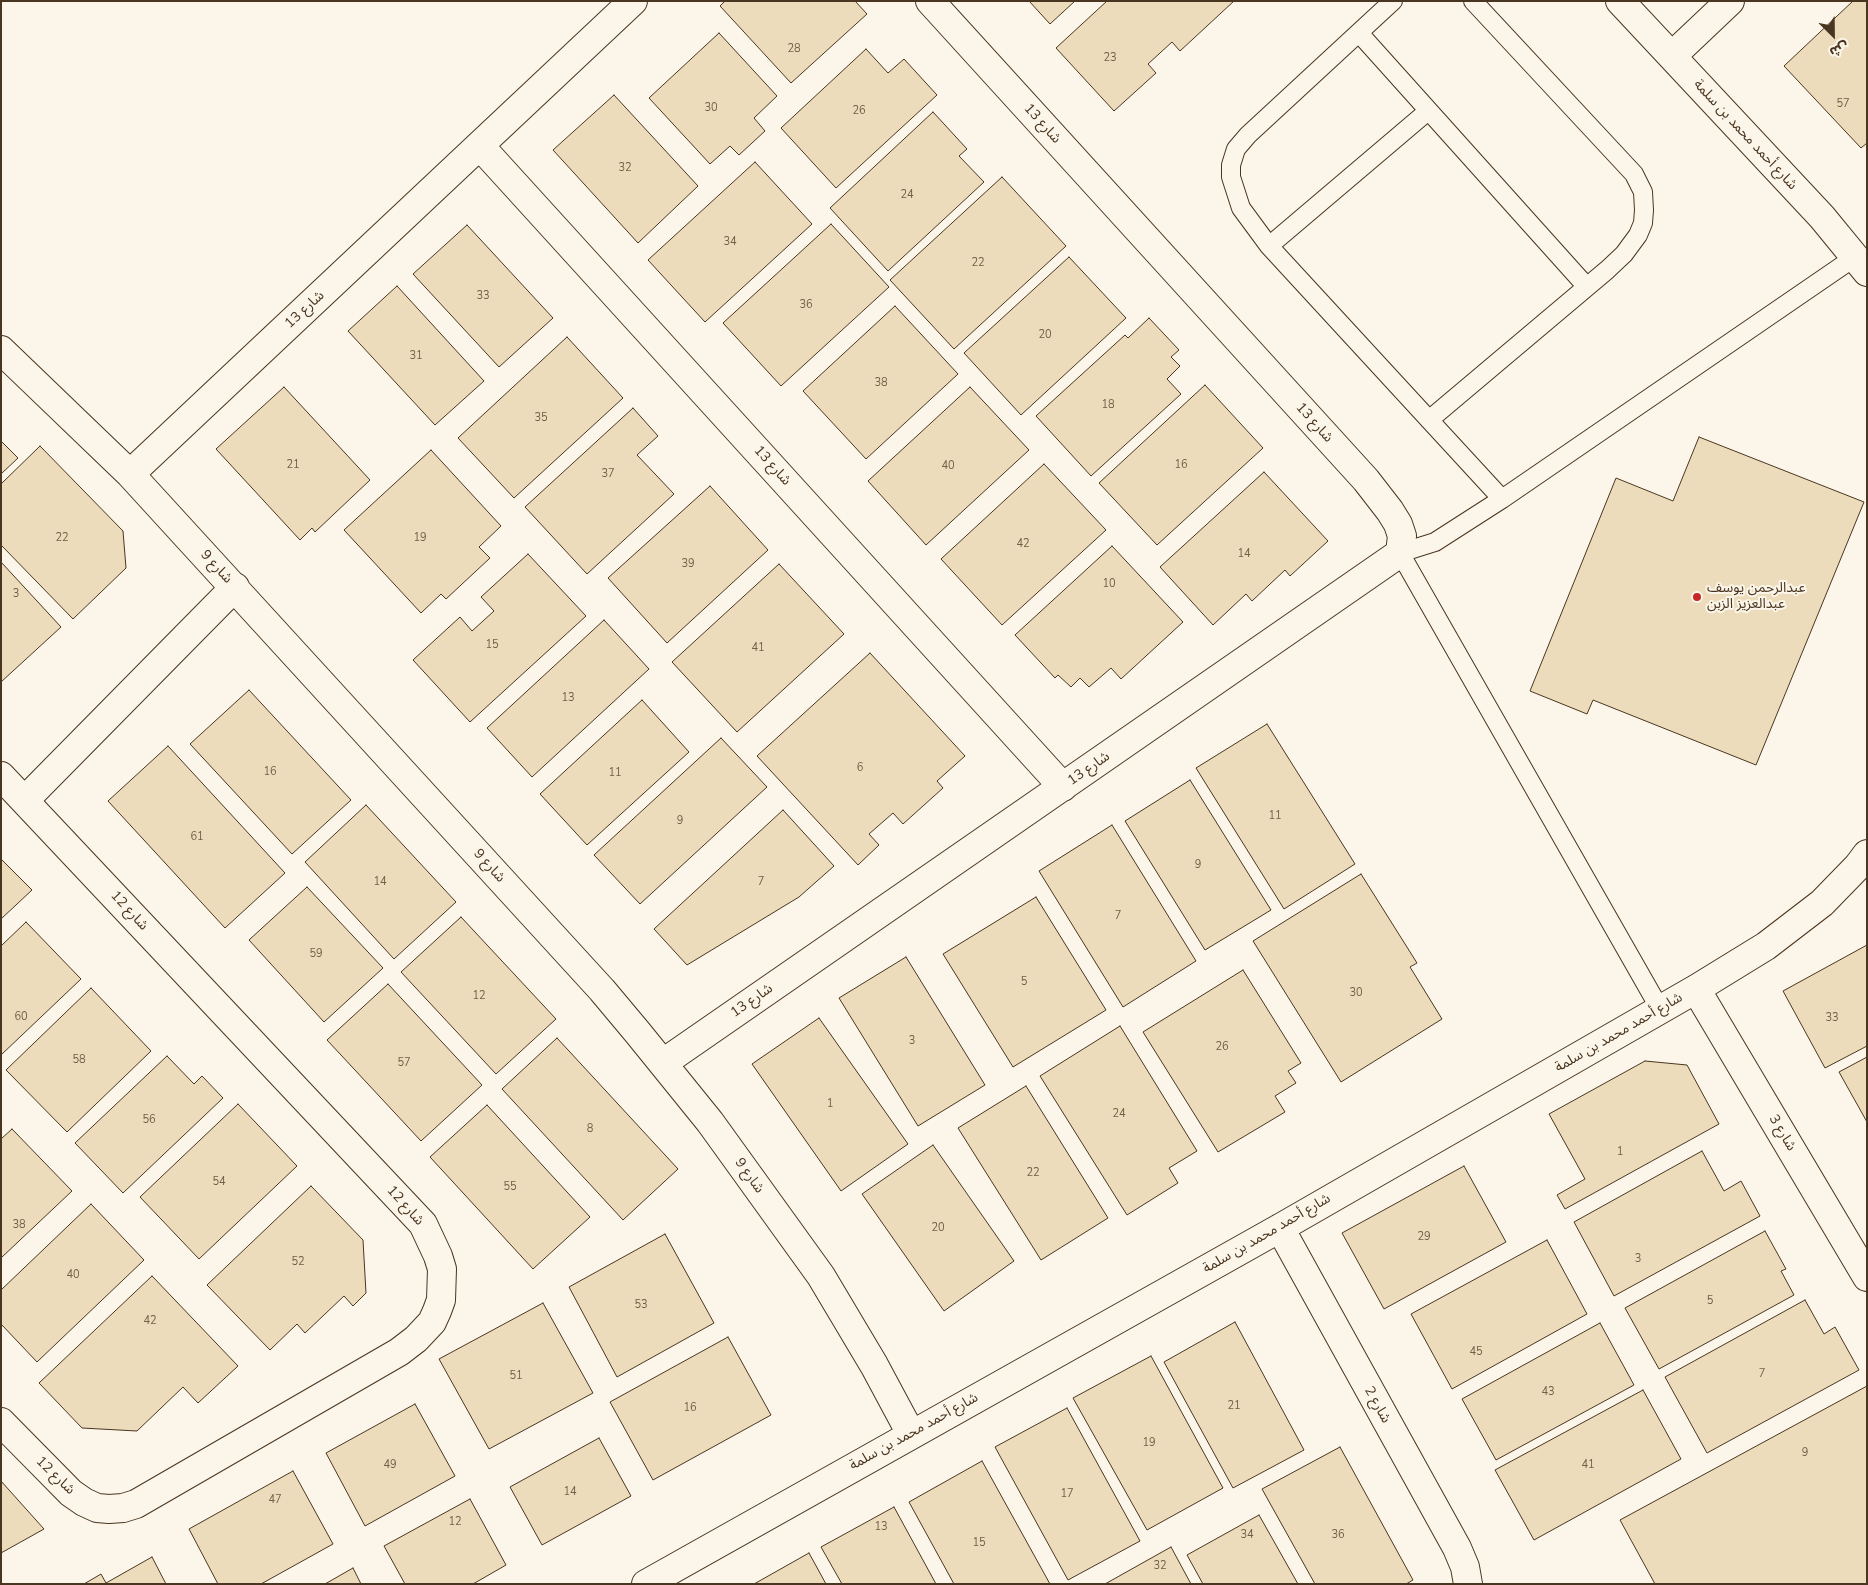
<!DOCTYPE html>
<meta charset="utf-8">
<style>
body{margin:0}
#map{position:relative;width:1868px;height:1585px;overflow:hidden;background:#fbf6e9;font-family:"Nunito Sans","Noto Sans Arabic",sans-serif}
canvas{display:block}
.frame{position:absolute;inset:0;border:2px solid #4a3520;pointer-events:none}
.north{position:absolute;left:1808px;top:10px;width:50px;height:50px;-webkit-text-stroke:4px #fbf6e9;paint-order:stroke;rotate:157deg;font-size:14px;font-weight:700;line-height:20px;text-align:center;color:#4a3520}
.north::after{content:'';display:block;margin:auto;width:18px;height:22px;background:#4a3520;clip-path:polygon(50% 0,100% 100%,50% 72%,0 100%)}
</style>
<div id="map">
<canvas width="1868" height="1585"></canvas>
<div class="frame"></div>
<div class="north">ش</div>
</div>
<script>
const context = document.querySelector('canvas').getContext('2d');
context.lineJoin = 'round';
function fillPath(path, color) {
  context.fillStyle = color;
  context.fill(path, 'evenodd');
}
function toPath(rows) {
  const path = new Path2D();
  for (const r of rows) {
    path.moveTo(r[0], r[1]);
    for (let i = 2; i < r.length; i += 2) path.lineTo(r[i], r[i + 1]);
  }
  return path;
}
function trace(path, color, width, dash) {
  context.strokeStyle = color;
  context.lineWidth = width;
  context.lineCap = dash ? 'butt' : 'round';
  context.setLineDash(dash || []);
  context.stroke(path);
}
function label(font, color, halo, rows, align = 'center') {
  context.font = font + ' "Nunito Sans","Noto Sans Arabic",sans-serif';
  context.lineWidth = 4;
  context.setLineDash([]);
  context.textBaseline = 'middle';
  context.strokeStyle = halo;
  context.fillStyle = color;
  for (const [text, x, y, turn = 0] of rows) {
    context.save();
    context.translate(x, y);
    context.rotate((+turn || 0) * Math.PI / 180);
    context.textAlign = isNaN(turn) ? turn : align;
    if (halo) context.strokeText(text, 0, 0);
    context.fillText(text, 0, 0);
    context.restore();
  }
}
const building = toPath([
 [725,1,855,1,867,14,791,83,720,6,725,1],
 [1029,1,1075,1,1050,24,1029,1],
 [1107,1,1234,1,1180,51,1172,42,1148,64,1156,73,1114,111,1056,48,1107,1],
 [1853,1,1867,1,1867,143,1861,148,1784,66,1853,1],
 [719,33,777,96,754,118,765,131,739,155,730,146,710,164,649,98,719,33],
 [866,49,888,73,904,59,937,95,836,188,781,128,866,49],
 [614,95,698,186,638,243,553,150,614,95],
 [933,112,967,149,959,156,984,182,888,271,830,208,933,112],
 [755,162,812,224,705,322,648,260,755,162],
 [1002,177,1066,246,954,349,890,280,1002,177],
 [831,224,889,287,781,386,723,323,831,224],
 [467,225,553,318,499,367,413,274,467,225],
 [1069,257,1126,318,1021,415,964,353,1069,257],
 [397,286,484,381,435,425,348,331,397,286],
 [895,306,958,374,866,459,803,391,895,306],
 [1149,318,1179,350,1171,357,1180,366,1167,379,1181,394,1091,476,1036,416,1125,335,1128,338,1149,318],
 [567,337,623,398,514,498,458,438,567,337],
 [1205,385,1263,448,1157,545,1099,483,1205,385],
 [284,387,370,480,315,532,312,528,300,540,216,449,284,387],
 [970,387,1029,450,926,545,868,481,970,387],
 [633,408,658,436,637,455,674,494,587,574,525,507,633,408],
 [1699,437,1864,502,1756,765,1593,700,1587,714,1530,691,1616,478,1673,501,1699,437],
 [1,441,18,458,1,474,1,441],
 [40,446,123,531,126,568,73,619,1,545,1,484,40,446],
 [431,450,501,526,479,547,490,558,446,599,441,594,421,613,344,530,431,450],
 [1044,464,1106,530,1002,625,941,559,1044,464],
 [1264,472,1328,541,1290,576,1285,570,1252,601,1246,594,1213,625,1160,567,1264,472],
 [710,486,768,550,667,643,608,578,710,486],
 [1112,546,1183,622,1121,679,1111,668,1089,687,1080,678,1071,687,1058,675,1055,678,1015,635,1112,546],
 [528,554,586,616,470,722,413,660,460,617,472,631,494,611,481,597,528,554],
 [1,562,61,627,1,682,1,562],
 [779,564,844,634,737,732,672,662,779,564],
 [604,620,649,669,532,777,487,728,604,620],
 [870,653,965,756,937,781,943,788,903,824,893,813,869,834,879,845,858,865,757,756,870,653],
 [249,690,351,800,292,854,190,744,249,690],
 [642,700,689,752,587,845,540,794,642,700],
 [1267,724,1355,864,1284,909,1196,768,1267,724],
 [721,738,767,787,640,904,594,855,721,738],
 [168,746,285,873,225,928,108,801,168,746],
 [1190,780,1271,910,1205,950,1125,821,1190,780],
 [366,805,456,902,394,959,305,862,366,805],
 [783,810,834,866,799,897,687,965,654,929,783,810],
 [1112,825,1196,961,1123,1007,1039,871,1112,825],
 [1,859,32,890,1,919,1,859],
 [1361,874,1417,963,1410,967,1442,1019,1341,1082,1253,941,1361,874],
 [307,887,383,968,324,1022,249,940,307,887],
 [1036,897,1106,1010,1013,1067,943,954,1036,897],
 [461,917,556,1019,496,1074,401,972,461,917],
 [26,922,81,979,1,1055,1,946,26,922],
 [1867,945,1867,1046,1825,1068,1783,991,1867,945],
 [906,957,985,1085,918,1126,839,998,906,957],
 [1243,970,1301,1063,1288,1071,1296,1083,1275,1096,1285,1112,1218,1152,1143,1032,1243,970],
 [388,984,482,1085,421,1141,327,1040,388,984],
 [91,988,151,1051,67,1132,6,1070,91,988],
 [819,1018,908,1144,841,1191,752,1064,819,1018],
 [1120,1026,1197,1151,1169,1168,1178,1183,1127,1215,1040,1076,1120,1026],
 [557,1038,678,1169,623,1220,502,1089,557,1038],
 [167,1056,194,1084,202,1076,223,1098,123,1193,75,1143,167,1056],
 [1867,1057,1867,1122,1839,1072,1867,1057],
 [1645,1061,1687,1065,1719,1124,1565,1209,1557,1195,1585,1179,1549,1114,1645,1061],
 [1026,1086,1108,1218,1041,1260,958,1128,1026,1086],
 [238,1104,297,1166,199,1259,140,1197,238,1104],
 [487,1105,590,1217,533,1269,430,1157,487,1105],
 [12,1129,72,1191,1,1258,1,1139,12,1129],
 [933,1145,1014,1261,944,1311,862,1194,933,1145],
 [1702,1151,1724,1191,1741,1181,1760,1216,1614,1296,1574,1222,1702,1151],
 [1464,1166,1506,1242,1384,1309,1342,1233,1464,1166],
 [311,1186,363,1240,366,1293,353,1306,344,1296,305,1333,297,1324,270,1350,207,1285,311,1186],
 [91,1204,144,1260,37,1362,1,1324,1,1290,91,1204],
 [1765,1231,1786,1269,1781,1271,1794,1295,1659,1369,1625,1308,1765,1231],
 [665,1234,714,1323,617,1377,569,1287,665,1234],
 [1547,1240,1587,1314,1452,1389,1411,1314,1547,1240],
 [152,1276,238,1366,198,1403,183,1387,137,1431,82,1428,39,1383,152,1276],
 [1805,1300,1824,1334,1835,1327,1859,1370,1707,1453,1665,1377,1805,1300],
 [543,1303,593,1393,489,1449,439,1359,543,1303],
 [1235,1322,1304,1450,1233,1488,1164,1362,1235,1322],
 [1600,1323,1634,1385,1496,1460,1462,1399,1600,1323],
 [728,1337,771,1415,653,1480,610,1402,728,1337],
 [1151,1356,1223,1488,1147,1530,1073,1398,1151,1356],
 [1867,1386,1867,1584,1655,1584,1620,1520,1867,1386],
 [1643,1390,1681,1459,1534,1540,1495,1470,1643,1390],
 [415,1404,455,1476,365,1526,326,1453,415,1404],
 [1067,1408,1140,1541,1068,1580,995,1447,1067,1408],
 [599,1438,631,1496,542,1545,510,1487,599,1438],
 [1340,1447,1413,1580,1406,1584,1315,1584,1262,1489,1340,1447],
 [982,1461,1050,1584,954,1584,909,1502,982,1461],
 [293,1471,333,1544,261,1584,218,1584,189,1529,293,1471],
 [1,1481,44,1529,1,1553,1,1481],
 [470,1499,506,1565,473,1584,405,1584,384,1546,470,1499],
 [894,1507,936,1584,842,1584,821,1547,894,1507],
 [1259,1515,1298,1584,1203,1584,1187,1555,1259,1515],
 [1171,1547,1191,1584,1105,1584,1171,1547],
 [809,1553,826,1584,754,1584,809,1553],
 [152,1557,166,1584,84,1584,101,1574,106,1583,152,1557],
 [353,1568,361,1584,325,1584,353,1568]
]);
const lane = toPath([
 [1393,1,1248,135,1236,149,1231,165,1231,177,1241,208,1269,246,1502,499],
 [1359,33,1587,287],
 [1269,246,1428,111],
 [1429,420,1607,270,1624,254,1638,235,1643,223,1644,210,1643,192,1634,174,1473,1],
 [1660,1009,1400,553,1435,542,1502,499,1855,257]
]);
const street = toPath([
 [1620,1,1822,217,1867,272],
 [1672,56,1730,1],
 [480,146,1063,787],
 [1,350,130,474,602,990,638,1033,710,1122,821,1276,874,1365,911,1434],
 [130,474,633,1],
 [1,776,423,1224,438,1256,442,1269,441,1300,437,1311,432,1322,416,1339,399,1352,136,1504,123,1508,109,1509,97,1508,84,1502,71,1493,1,1422],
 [25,800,235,587],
 [1696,989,1867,1277],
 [663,1063,1400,553,1402,536,1398,524,1390,511,1366,480,930,1],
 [1280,1228,1457,1548,1465,1567,1468,1584],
 [646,1584,1280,1228,1696,989,1766,946,1822,903,1858,866,1867,854]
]);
const markers = [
 [1697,597,5,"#c62828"]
];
const numberNames = [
 ["28",794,49],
 ["23",1110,58],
 ["57",1843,104],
 ["30",711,108],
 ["26",859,111],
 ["32",625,168],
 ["24",907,195],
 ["34",730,242],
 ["22",978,263],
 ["33",483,296],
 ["36",806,305],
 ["20",1045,335],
 ["31",416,356],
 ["38",881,383],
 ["18",1108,405],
 ["35",541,418],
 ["21",293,465],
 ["16",1181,465],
 ["40",948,466],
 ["37",608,474],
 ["22",62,538],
 ["19",420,538],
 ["42",1023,544],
 ["14",1244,554],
 ["39",688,564],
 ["10",1109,584],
 ["3",16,594],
 ["15",492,645],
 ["41",758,648],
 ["13",568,698],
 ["6",860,768],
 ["16",270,772],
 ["11",615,773],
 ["11",1275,816],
 ["9",680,821],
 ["61",197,837],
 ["9",1198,865],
 ["14",380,882],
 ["7",761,882],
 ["7",1118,916],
 ["59",316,954],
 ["5",1024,982],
 ["30",1356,993],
 ["12",479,996],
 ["60",21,1017],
 ["33",1832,1018],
 ["3",912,1041],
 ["26",1222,1047],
 ["58",79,1060],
 ["57",404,1063],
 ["1",830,1104],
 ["24",1119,1114],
 ["56",149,1120],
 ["8",590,1129],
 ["1",1620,1152],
 ["22",1033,1173],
 ["54",219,1182],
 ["55",510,1187],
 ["38",19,1225],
 ["20",938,1228],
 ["29",1424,1237],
 ["3",1638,1259],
 ["52",298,1262],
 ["40",73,1275],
 ["5",1710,1301],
 ["53",641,1305],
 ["42",150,1321],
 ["45",1476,1352],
 ["7",1762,1374],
 ["51",516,1376],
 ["43",1548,1392],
 ["21",1234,1406],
 ["16",690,1408],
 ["19",1149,1443],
 ["9",1805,1453],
 ["49",390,1465],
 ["41",1588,1465],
 ["14",570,1492],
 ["17",1067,1494],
 ["47",275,1500],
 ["12",455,1522],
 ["13",881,1527],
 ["34",1247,1535],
 ["36",1338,1535],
 ["15",979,1543],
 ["32",1160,1566]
];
const streetNames = [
 ["شارع 13",1042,124,48],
 ["شارع أحمد محمد بن سلمة",1745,135,47],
 ["شارع 13",305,310,-43],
 ["شارع 13",1314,423,48],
 ["شارع 13",772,466,48],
 ["شارع 9",216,567,47],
 ["شارع 13",1089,769,-35],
 ["شارع 9",489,866,48],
 ["شارع 12",129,911,47],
 ["شارع 13",752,1001,-35],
 ["شارع أحمد محمد بن سلمة",1619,1033,-30],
 ["شارع 3",1782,1133,59],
 ["شارع 9",749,1176,54],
 ["شارع 12",405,1206,48],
 ["شارع أحمد محمد بن سلمة",1267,1234,-30],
 ["شارع 2",1377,1405,61],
 ["شارع أحمد محمد بن سلمة",914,1432,-29],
 ["شارع 12",55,1476,44]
];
const poiNames = [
 ["عبدالرحمن يوسف",1707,589],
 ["عبدالعزيز الزبن",1707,605]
];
fillPath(building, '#ecdcbc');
trace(building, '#4a3520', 1);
trace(lane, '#4a3520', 20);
trace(street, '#4a3520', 30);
trace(lane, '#fbf6e9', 18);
trace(street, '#fbf6e9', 28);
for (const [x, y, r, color] of markers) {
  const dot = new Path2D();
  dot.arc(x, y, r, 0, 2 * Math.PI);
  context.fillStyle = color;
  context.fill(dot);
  trace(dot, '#fbf6e9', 2);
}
label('11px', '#725f47', null, numberNames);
label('14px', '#4a3520', '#fbf6e9', streetNames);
label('14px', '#4a3520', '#fbf6e9', poiNames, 'left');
</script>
